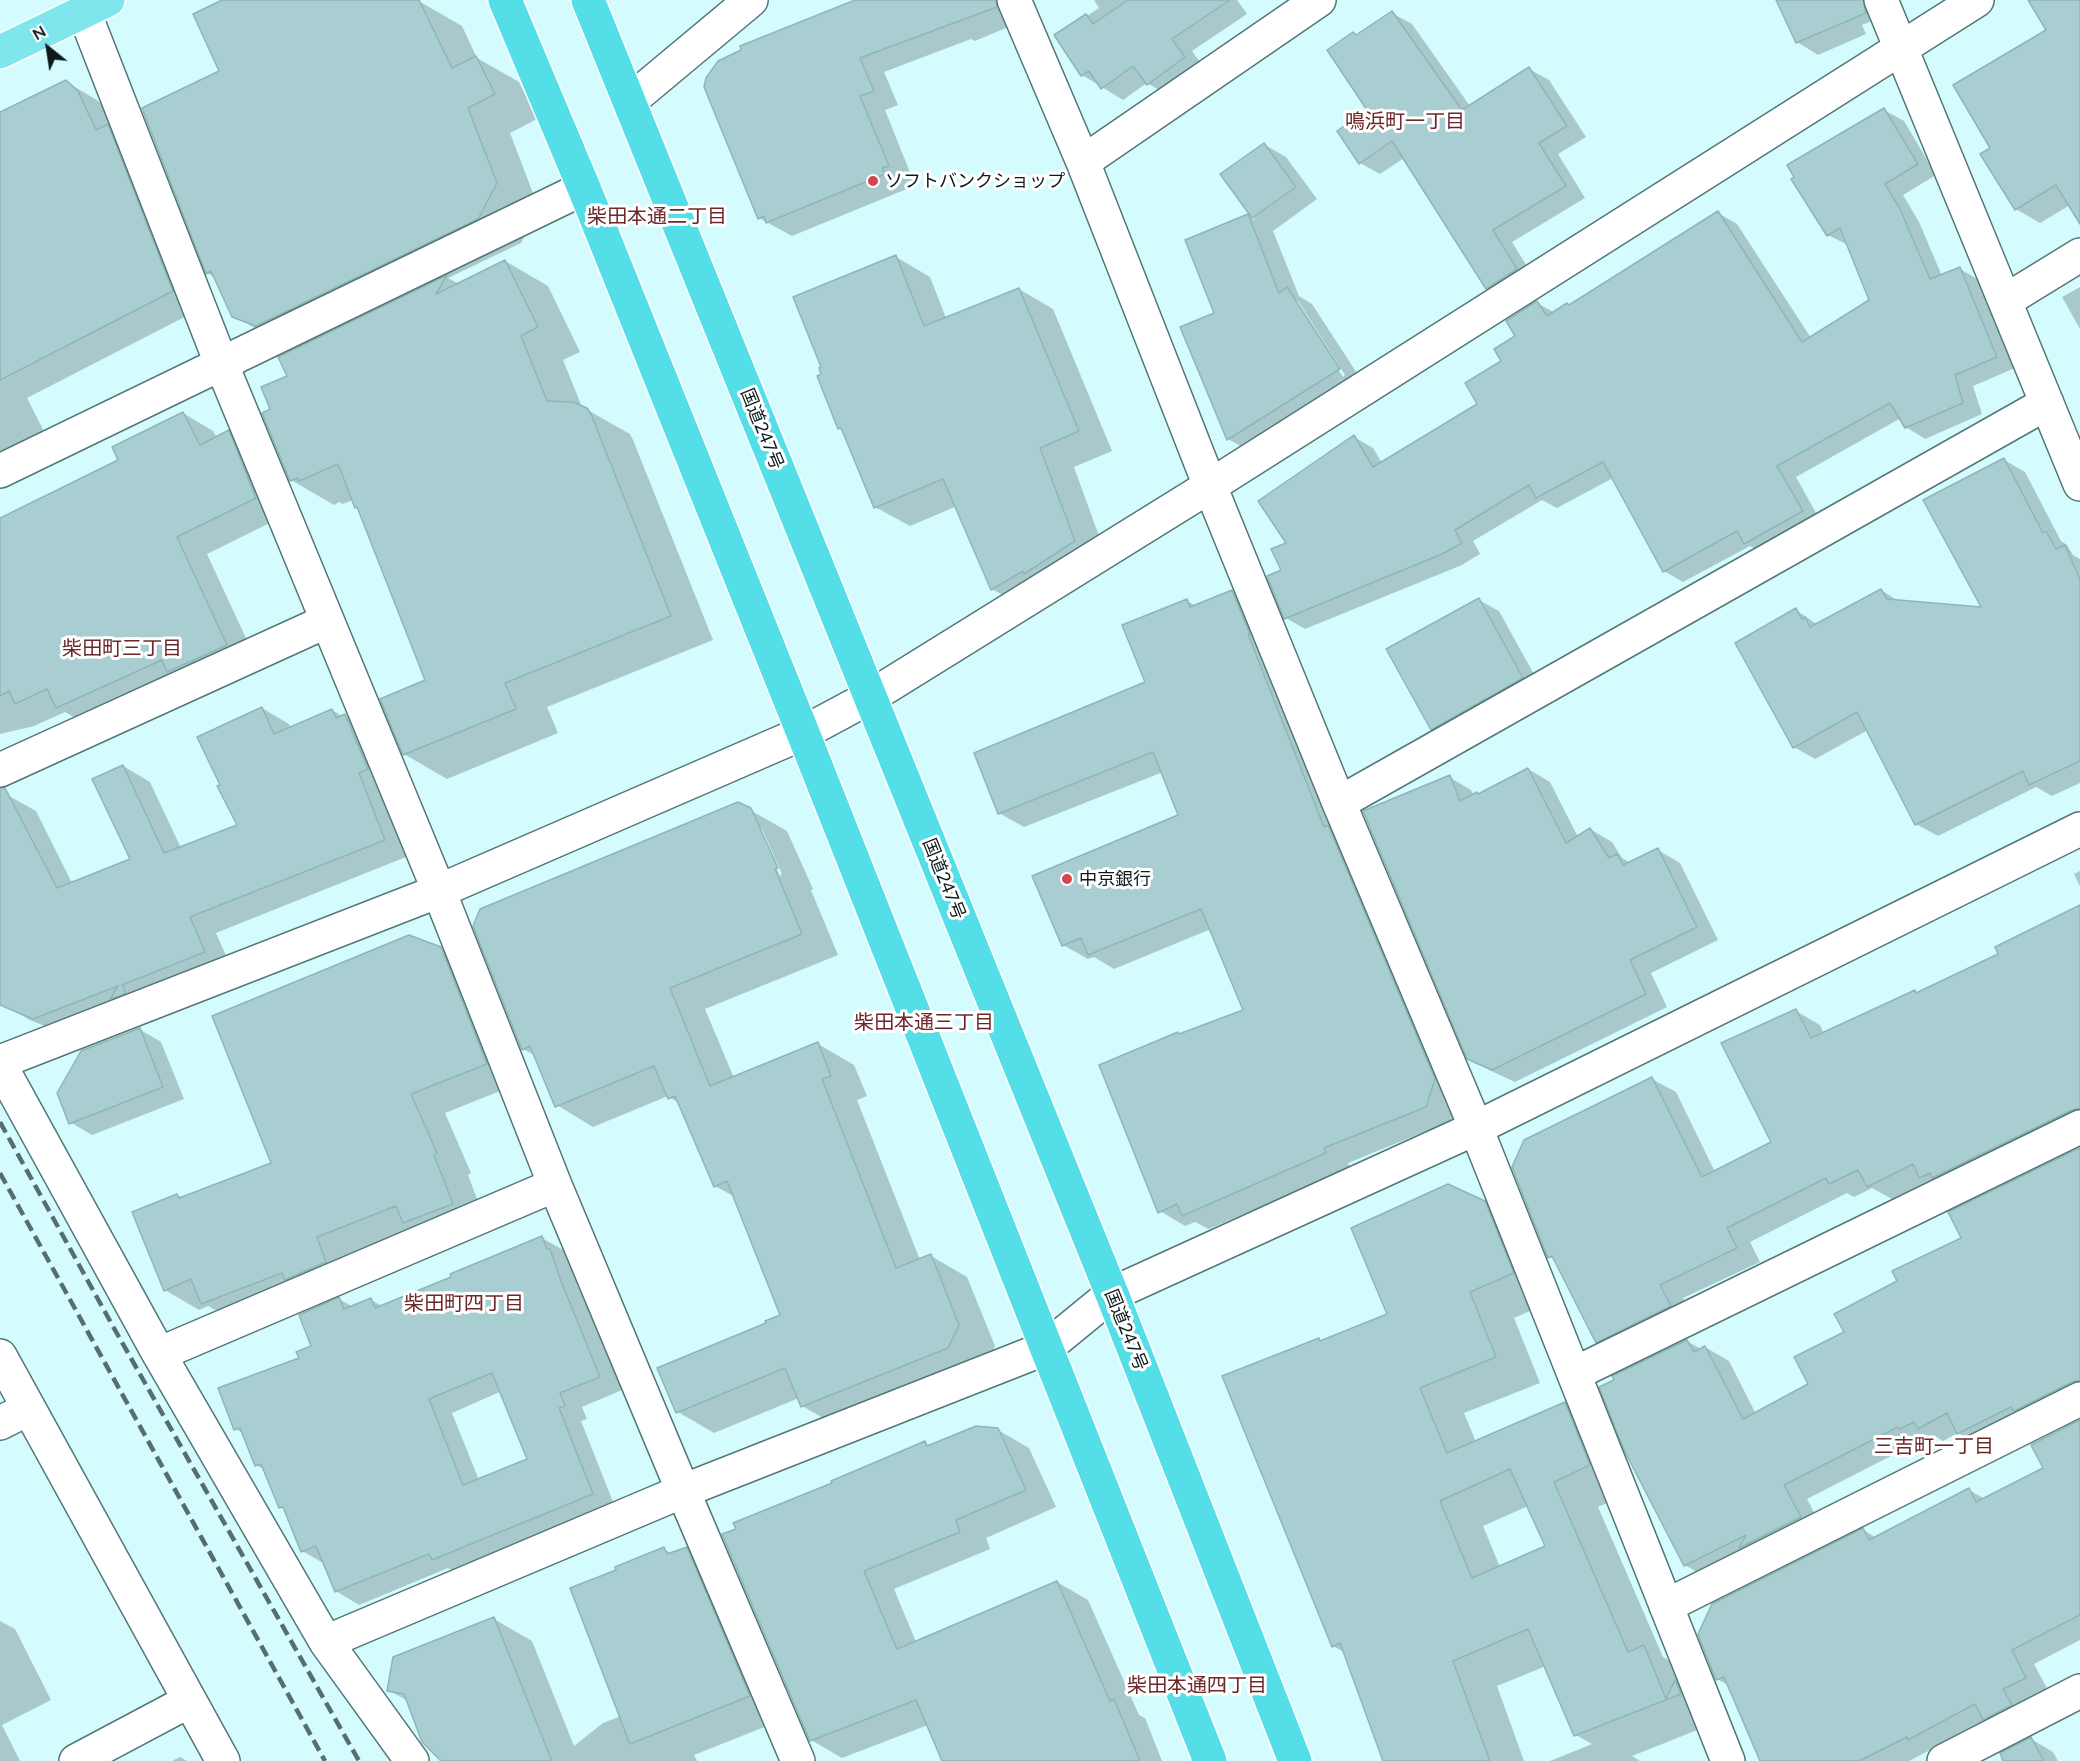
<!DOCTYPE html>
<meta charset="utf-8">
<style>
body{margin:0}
#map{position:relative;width:2080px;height:1761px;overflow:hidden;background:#d4fbfe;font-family:Lato,sans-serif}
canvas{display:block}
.north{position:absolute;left:18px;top:18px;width:60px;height:60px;-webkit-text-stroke:4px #fff;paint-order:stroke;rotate:330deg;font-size:16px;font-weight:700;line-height:24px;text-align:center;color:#0c1a1b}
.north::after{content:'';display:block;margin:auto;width:21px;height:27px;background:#0c1a1b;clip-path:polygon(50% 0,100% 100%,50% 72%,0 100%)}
</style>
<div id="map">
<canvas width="2080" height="1761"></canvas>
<div class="north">N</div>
</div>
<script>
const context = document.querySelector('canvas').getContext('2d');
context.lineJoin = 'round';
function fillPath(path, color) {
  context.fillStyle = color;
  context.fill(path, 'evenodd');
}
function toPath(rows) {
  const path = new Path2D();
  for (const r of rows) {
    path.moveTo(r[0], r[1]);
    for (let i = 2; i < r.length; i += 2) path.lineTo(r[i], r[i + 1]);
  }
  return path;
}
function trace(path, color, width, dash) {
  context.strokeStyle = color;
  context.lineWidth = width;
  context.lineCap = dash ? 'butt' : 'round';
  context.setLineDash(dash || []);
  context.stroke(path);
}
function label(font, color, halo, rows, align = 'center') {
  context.font = font + ' Lato,"Noto Sans JP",sans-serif';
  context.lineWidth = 6;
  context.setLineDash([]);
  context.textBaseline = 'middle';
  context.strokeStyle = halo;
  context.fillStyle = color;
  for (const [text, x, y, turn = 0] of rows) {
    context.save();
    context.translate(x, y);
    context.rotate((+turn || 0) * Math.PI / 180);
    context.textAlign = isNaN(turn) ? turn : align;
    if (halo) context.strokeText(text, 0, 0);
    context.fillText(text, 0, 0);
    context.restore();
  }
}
const shadow = toPath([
 [225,0,417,0,462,26,477,58,519,82,537,119,510,133,539,209,521,243,448,278,459,284,505,261,548,286,580,352,563,360,582,407,630,434,633,440,713,640,547,707,558,733,447,779,404,754,427,681,359,508,353,500,343,504,339,502,334,505,291,480,271,409,289,377,298,349,277,341,234,316,216,278,207,273],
 [856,0,1003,0,1013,25,975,41,971,39,884,72,898,105,885,110,913,180,906,182,909,188,792,236,759,218],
 [1094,0,1237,0,1247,14,1192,51,1205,69,1169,96,1147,83,1123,100,1082,75,1056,36,1099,8],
 [1778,0,1865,0,1874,20,1862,25,1866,34,1818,55,1797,42],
 [2054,0,2080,0,2080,204,2075,202,2040,223,2016,209,1992,148,2048,30],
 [1392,13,1412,24,1470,106,1529,69,1549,80,1586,137,1558,154,1585,198,1512,242,1536,281,1507,299,1487,288,1404,158,1380,174,1360,163,1369,110,1357,36],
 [66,82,97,100,108,110,202,308,27,398,52,447,0,472,0,113],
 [1884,110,1904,121,1936,175,1903,195,1919,222,1942,276,1960,269,1979,280,2015,368,1973,386,1982,414,1925,439,1906,427,1901,418,1796,477,1821,522,1765,554,1750,546,1683,582,1664,571,1613,478,1557,508,1542,500,1473,541,1480,554,1462,565,1305,629,1286,618,1283,571,1289,544,1354,437,1373,448,1382,463,1479,405,1537,303,1555,313,1570,306,1718,213,1737,224,1811,338,1871,300,1848,245,1828,235],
 [1265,145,1286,157,1317,199,1273,231,1299,296,1312,304,1364,384,1253,453,1228,439,1216,314,1248,216,1255,220,1222,174],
 [1294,301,1298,301,1345,375,1343,377],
 [896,257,930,277,946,318,1019,289,1053,309,1112,451,1074,467,1108,561,1026,608,992,589,957,506,910,526,875,507,844,431,839,428,823,375],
 [2080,287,2080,329,2062,297],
 [183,413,213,431,217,438,229,432,259,450,286,515,207,554,257,662,88,725,65,712,34,726,0,734,0,519,120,460],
 [2004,460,2025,472,2061,541,2067,545,2073,555,2080,559,2080,783,2052,796,2036,787,1938,836,1916,824,1868,730,1815,759,1794,747,1796,610,1818,625,1881,590,1900,602,1983,609],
 [1232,592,1257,606,1460,1094,1451,1121,1348,1163,1351,1168,1209,1229,1195,1222,1185,1226,1160,1211,1181,1035,1245,1011,1211,929,1114,969,1094,957,1088,959,1063,945,1180,816,1163,772,1024,827,999,813,1147,683,1187,601,1196,606],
 [1479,600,1499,611,1542,689,1452,740,1432,729],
 [262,708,289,724,291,728,332,710,342,716,345,715,372,731,411,855,216,933,231,967,61,1033,30,1020,3,1004,0,999,0,800,9,796,36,811,72,883,132,859,123,766,150,782,181,848,239,826],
 [1528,769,1550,782,1578,837,1590,829,1612,842,1622,858,1631,863,1658,850,1680,863,1718,940,1651,973,1667,1007,1515,1082,1491,1071,1469,1058,1449,777,1471,790,1474,796,1479,795],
 [750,810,787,831,813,889,811,890,838,955,705,1009,734,1078,818,1044,854,1065,867,1096,857,1100,920,1260,931,1256,967,1277,995,1346,984,1368,839,1427,802,1406,799,1398,714,1433,678,1412,659,1369,768,1323,782,1316,735,1197,715,1186,681,1105,668,1096,593,1127,557,1105,536,1056,523,1049],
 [758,829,762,829,782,874,780,876],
 [2080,871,2080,886,2074,874],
 [2080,907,2080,1131,1944,1191,1928,1181,1892,1199,1872,1188,1854,1197,1847,1193,1750,1242,1760,1262,1683,1298,1693,1320,1621,1355,1597,1341,1557,1261,1549,1257,1652,1079,1676,1092,1715,1172,1773,1143,1796,1011,1820,1025,1824,1034,1915,992,1918,993,2001,954],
 [440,949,475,969,520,1083,445,1113,471,1173,468,1175,486,1223,237,1322,208,1306,199,1310,165,1290,177,1195,182,1198,273,1164],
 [139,1029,161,1042,184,1099,92,1135,70,1122],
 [2080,1149,2080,1403,1982,1447,1958,1433,1943,1441,1935,1436,1924,1442,1922,1440,1807,1499,1824,1531,1709,1579,1685,1565,1687,1341,1701,1349,1705,1347,1729,1361,1756,1414,1811,1385,1846,1333,1899,1282,1963,1239],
 [1484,1202,1529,1228,1557,1299,1514,1318,1540,1383,1464,1413,1476,1442,1565,1404,1609,1429,1634,1491,1598,1507,1663,1657,1689,1672,1725,1719,1632,1756,1640,1761,1550,1761,1592,1744,1576,1735,1546,1666,1497,1686,1524,1761,1384,1761,1344,1652,1333,1646,1319,1340,1322,1342,1389,1315],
 [1528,1506,1546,1547,1500,1567,1483,1526],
 [542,1238,565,1251,622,1390,582,1407,587,1419,581,1421,615,1507,456,1573,448,1568,359,1605,336,1591,325,1564,302,1551,286,1510,280,1507,265,1470,256,1465,244,1434,236,1429,313,1347,339,1299,353,1307,371,1300,382,1306],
 [502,1391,529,1460,479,1480,452,1413],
 [2080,1422,2080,1640,2034,1664,2049,1692,1933,1752,1930,1750,1909,1761,1761,1761,1730,1686,1717,1679,1863,1530,1877,1538,1969,1490,1985,1499,2045,1469],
 [998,1430,1029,1448,1056,1507,986,1538,990,1549,894,1589,916,1642,1057,1582,1088,1600,1139,1715,1145,1718,1162,1761,946,1761,928,1725,842,1758,811,1740,834,1484,925,1443,931,1446],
 [664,1549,672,1554,686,1549,724,1571,787,1718,694,1755,697,1761,443,1761,408,1701,388,1690,494,1619,532,1641,574,1746,603,1723,621,1716,618,1571],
 [0,1621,15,1629,51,1700,2,1725,20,1761,0,1761],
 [2031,1739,2053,1752,2058,1761,2005,1761],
 [180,1757,187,1761,172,1761]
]);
const building = toPath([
 [222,0,419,0,452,68,476,56,495,94,468,108,497,183,478,219,256,326,232,317,211,271,206,274,142,108,219,71,193,14,222,0],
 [855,0,996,0,997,7,860,58,874,91,860,96,889,166,882,168,885,174,766,223,764,216,758,219,704,87,706,78,718,61,741,50,740,46,855,0],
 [1128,0,1230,0,1172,39,1185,57,1147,85,1133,66,1101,89,1089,71,1081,76,1054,35,1086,14,1093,24,1128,0],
 [1776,0,1863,0,1866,13,1796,43,1776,0],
 [2028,0,2080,0,2080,224,2056,185,2015,210,1980,154,1990,148,1953,85,2046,30,2028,0],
 [1392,11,1462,110,1529,67,1567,126,1539,143,1566,186,1493,230,1517,269,1486,289,1392,141,1359,164,1337,131,1367,110,1327,50,1353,32,1356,35,1392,11],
 [66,80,78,91,96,130,108,124,173,291,0,380,0,112,66,80],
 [1884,108,1918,164,1885,184,1900,209,1930,279,1960,267,1997,357,1955,375,1963,403,1905,428,1890,403,1777,466,1803,511,1744,544,1737,531,1663,572,1603,462,1536,498,1529,485,1455,530,1462,543,1442,554,1284,619,1267,576,1281,570,1271,549,1286,543,1258,501,1354,435,1373,467,1477,404,1465,383,1501,361,1494,349,1515,336,1506,321,1537,301,1547,316,1567,303,1569,305,1718,211,1802,342,1869,300,1840,228,1827,236,1791,179,1794,177,1787,165,1884,108],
 [1264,143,1296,187,1252,218,1220,174,1264,143],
 [1248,214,1279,293,1287,287,1340,369,1227,440,1180,327,1214,313,1185,240,1248,214],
 [896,255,924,326,1019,288,1079,431,1040,448,1075,541,1024,574,1023,571,991,590,943,479,874,508,841,428,838,429,817,376,821,374,819,368,821,367,793,297,896,255],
 [505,260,538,327,521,336,547,401,573,402,587,408,591,414,671,616,505,683,516,709,403,755,380,699,425,680,357,507,355,508,338,464,299,481,298,478,290,481,262,413,270,409,261,387,287,376,278,357,447,275,436,294,505,260],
 [183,412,200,445,229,430,256,498,177,537,227,645,167,672,162,660,56,708,47,689,15,704,9,691,0,696,0,518,118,460,112,447,183,412],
 [2004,458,2043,533,2046,531,2056,549,2065,545,2080,579,2080,761,2029,785,2023,771,1915,825,1857,712,1793,748,1735,643,1796,608,1802,619,1805,617,1810,627,1881,589,1887,599,1981,607,1923,500,2004,458],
 [1232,590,1250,634,1248,634,1324,827,1328,825,1435,1079,1426,1107,1324,1148,1326,1153,1182,1216,1177,1204,1158,1213,1099,1065,1178,1032,1179,1034,1243,1010,1201,909,1088,955,1081,938,1062,946,1032,876,1178,815,1153,752,998,814,974,753,1145,682,1122,625,1187,599,1190,607,1232,590],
 [1479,598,1523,678,1431,730,1386,649,1479,598],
 [262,707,274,734,332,709,336,718,345,714,368,769,359,773,385,840,190,917,205,952,122,985,126,993,110,999,118,986,33,1019,0,1005,0,788,5,788,57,888,130,859,92,779,123,765,164,853,237,825,217,786,220,785,197,737,262,707],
 [1528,768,1566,843,1590,828,1609,858,1617,854,1623,865,1658,848,1697,927,1630,960,1646,994,1492,1070,1467,1059,1363,811,1450,775,1460,801,1477,792,1478,794,1528,768],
 [738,802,751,808,778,868,775,869,802,934,670,988,710,1086,818,1042,831,1076,822,1079,896,1268,931,1254,959,1325,948,1348,801,1407,785,1368,676,1413,657,1368,766,1323,765,1321,780,1315,727,1181,714,1187,675,1096,668,1099,654,1066,555,1107,530,1046,522,1050,473,926,480,909,738,802],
 [2080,905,2080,1108,2072,1110,1932,1178,1930,1173,1919,1178,1913,1164,1867,1187,1858,1170,1829,1184,1826,1178,1727,1228,1737,1248,1660,1285,1671,1306,1596,1343,1552,1256,1548,1258,1512,1167,1524,1140,1652,1077,1702,1177,1771,1142,1721,1043,1796,1009,1811,1038,1915,990,1916,993,1998,954,1995,947,2080,905],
 [409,935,441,947,487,1064,411,1094,437,1153,434,1155,453,1204,403,1223,396,1206,317,1237,326,1262,285,1280,282,1273,201,1304,191,1279,164,1291,132,1212,177,1194,179,1198,271,1163,212,1016,409,935],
 [140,1028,163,1087,69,1124,57,1093,81,1051,140,1028],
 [2080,1148,2080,1380,2072,1382,2014,1411,2011,1407,1957,1434,1947,1413,1918,1429,1914,1422,1900,1429,1898,1427,1784,1485,1801,1517,1739,1548,1746,1535,1684,1566,1624,1450,1599,1387,1614,1380,1612,1376,1687,1340,1694,1352,1705,1346,1743,1419,1808,1384,1794,1357,1844,1332,1834,1314,1897,1281,1892,1271,1961,1238,1948,1212,2080,1148],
 [1448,1184,1485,1201,1514,1273,1470,1292,1496,1357,1420,1388,1447,1453,1565,1402,1590,1465,1554,1482,1628,1652,1644,1645,1666,1699,1675,1680,1681,1694,1574,1736,1528,1629,1453,1661,1490,1761,1383,1761,1340,1643,1332,1647,1222,1376,1319,1338,1320,1341,1387,1314,1351,1228,1448,1184],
 [1510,1469,1545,1546,1472,1578,1440,1501,1510,1469],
 [542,1236,547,1249,550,1249,561,1281,600,1377,560,1393,565,1406,559,1408,593,1494,432,1560,429,1554,335,1592,316,1546,301,1552,283,1507,279,1508,261,1464,255,1466,240,1428,234,1430,218,1388,299,1358,296,1352,311,1346,299,1315,339,1297,344,1309,371,1298,375,1308,451,1277,450,1274,542,1236],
 [492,1373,527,1459,463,1485,429,1399,492,1373],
 [2080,1420,2080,1615,2012,1650,2026,1678,2003,1689,2012,1705,1983,1720,1975,1704,1908,1740,1907,1737,1859,1761,1760,1761,1724,1677,1716,1680,1698,1634,1712,1604,1863,1528,1869,1540,1969,1488,1976,1502,2043,1468,2031,1445,2080,1420],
 [976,1426,998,1428,1026,1490,956,1520,960,1532,864,1571,897,1649,1057,1581,1110,1701,1114,1699,1140,1761,942,1761,916,1700,810,1741,722,1534,736,1529,733,1523,832,1483,831,1481,890,1456,925,1441,927,1446,976,1426],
 [664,1547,667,1554,687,1547,750,1696,630,1744,570,1588,616,1570,615,1567,664,1547],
 [494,1617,552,1761,441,1761,422,1742,404,1694,387,1691,393,1657,494,1617],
 [2031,1737,2044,1761,2003,1761,2000,1753,2031,1737]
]);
const minor = toPath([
 [1014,0,1083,162,1210,486,1339,803,1476,1128,1728,1761],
 [1881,0,2080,484],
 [84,12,221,363,439,891,555,1185,683,1491,798,1761],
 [630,101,751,0],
 [1083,162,1319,0],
 [2005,301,2080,255],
 [0,471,584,188],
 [0,770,327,621],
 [1339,803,2047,403],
 [0,1062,439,891,803,733,870,697,1210,486,1977,0],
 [0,1065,159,1354,326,1642,412,1761],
 [159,1354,555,1185],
 [1574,1374,2080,1127],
 [1666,1606,2080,1399],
 [326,1642,683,1491,1046,1348],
 [1944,1761,2080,1691]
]);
const tertiary = toPath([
 [1046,1348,1112,1294,1476,1128,2080,829],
 [0,1356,223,1761],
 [0,1423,28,1409],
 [76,1761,189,1701]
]);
const primary = toPath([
 [0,52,108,0]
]);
const trunk = toPath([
 [505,0,584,188,803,733,1210,1761],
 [588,0,1112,1294,1295,1761]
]);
const rail = toPath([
 [0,1122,115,1330,359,1761],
 [0,1173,325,1761]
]);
const markers = [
 [873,181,6,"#d5454c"],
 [1067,879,6,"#d5454c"]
];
const poiNames = [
 ["ソフトバンクショップ",885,181],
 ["中京銀行",1079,879]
];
const streetNames = [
 ["国道247号",762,429,68],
 ["国道247号",944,879,68],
 ["国道247号",1126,1330,68]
];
const neighbourhoodNames = [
 ["鳴浜町一丁目",1405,122],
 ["柴田本通二丁目",657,217],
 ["柴田町三丁目",122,649],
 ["柴田本通三丁目",924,1023],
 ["柴田町四丁目",464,1304],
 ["三吉町一丁目",1934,1447],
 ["柴田本通四丁目",1197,1686]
];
fillPath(shadow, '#0003');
fillPath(building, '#a8ced1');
trace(building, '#8fb5b8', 1.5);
trace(minor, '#537679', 36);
trace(tertiary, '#537679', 36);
trace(primary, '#fff', 36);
trace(trunk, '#fff', 36);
trace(minor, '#fff', 33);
trace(tertiary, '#fff', 33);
trace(primary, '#7fe6ed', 33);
trace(trunk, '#54dee7', 33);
trace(rail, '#576e70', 4.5, [12, 6]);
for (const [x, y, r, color] of markers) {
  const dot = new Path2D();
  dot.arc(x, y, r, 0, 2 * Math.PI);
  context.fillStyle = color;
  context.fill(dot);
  trace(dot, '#fff', 2);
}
label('18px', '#0c1a1b', '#fff', poiNames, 'left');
label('18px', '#0c1a1b', '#fff', streetNames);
label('20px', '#6d2728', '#fff', neighbourhoodNames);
</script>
